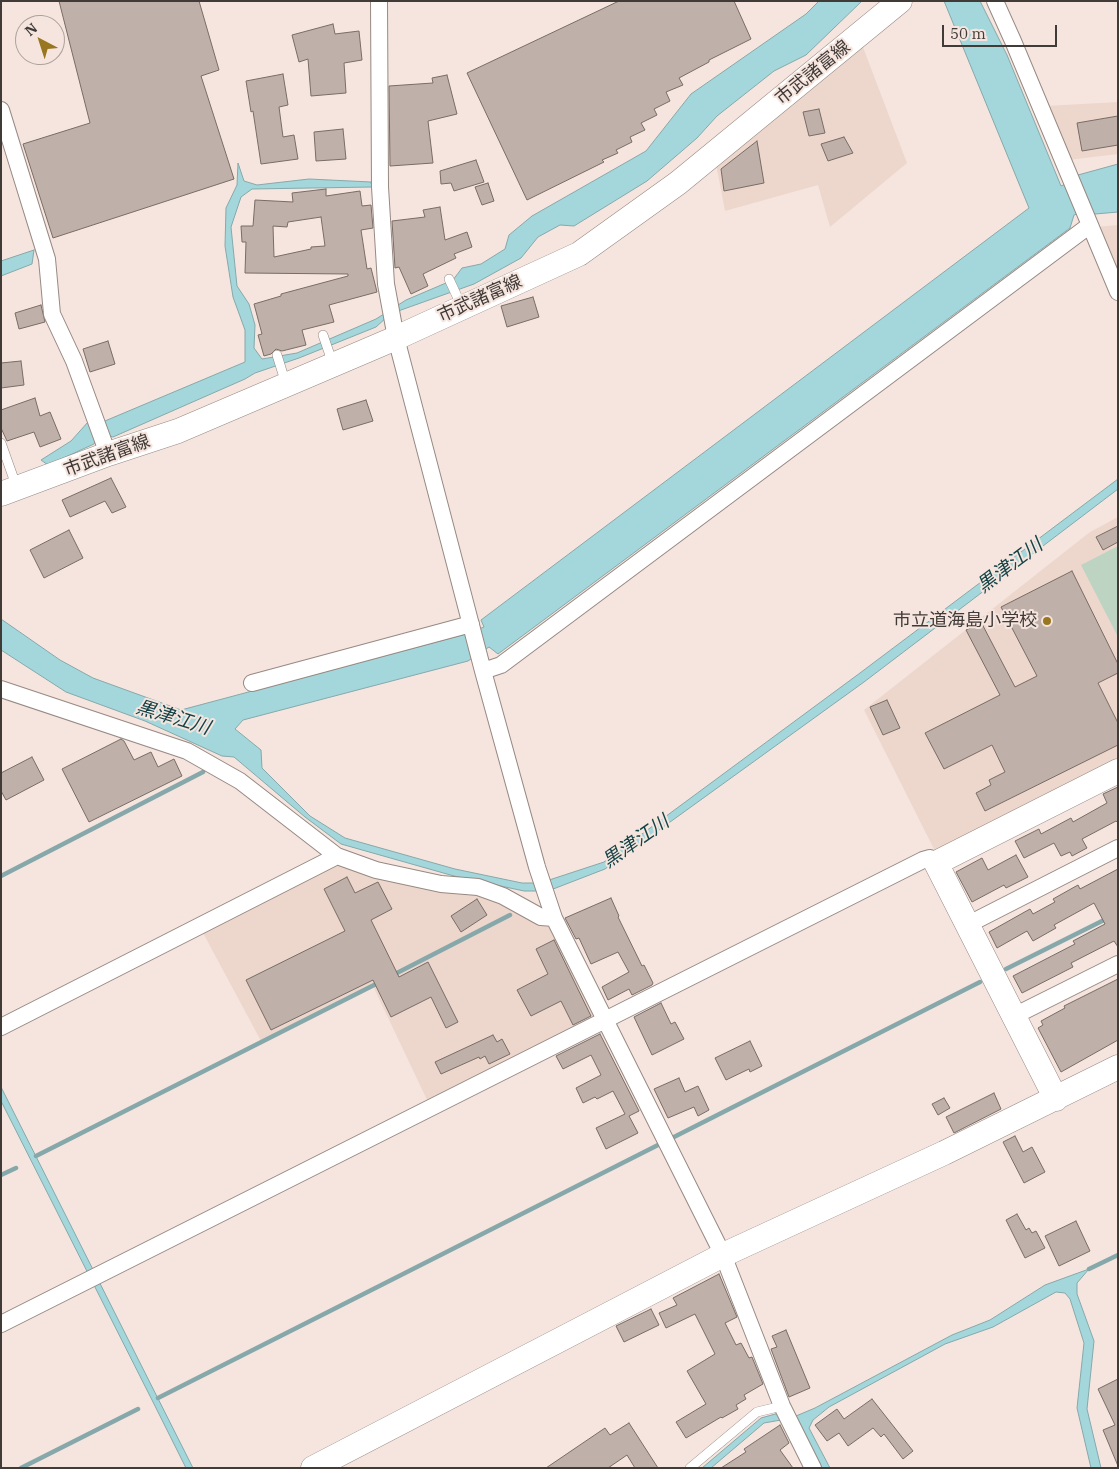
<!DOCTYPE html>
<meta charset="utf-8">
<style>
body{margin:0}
#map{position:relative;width:1119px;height:1469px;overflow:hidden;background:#f5e5de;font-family:"IBM Plex Serif",serif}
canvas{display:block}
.frame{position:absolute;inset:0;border:2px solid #413b38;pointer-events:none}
.north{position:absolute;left:15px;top:15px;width:50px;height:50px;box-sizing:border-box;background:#f5e5de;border:1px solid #ada19c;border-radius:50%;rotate:320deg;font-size:14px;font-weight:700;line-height:20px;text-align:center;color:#413b38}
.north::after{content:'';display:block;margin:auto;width:18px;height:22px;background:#997620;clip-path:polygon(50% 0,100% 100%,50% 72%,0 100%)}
.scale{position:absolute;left:942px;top:25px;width:115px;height:22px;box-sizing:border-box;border:2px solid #413b38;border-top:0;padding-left:6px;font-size:15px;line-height:18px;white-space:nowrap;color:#413b38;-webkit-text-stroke:4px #f5e5de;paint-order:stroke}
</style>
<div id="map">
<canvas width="1119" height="1469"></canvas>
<div class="frame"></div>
<div class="north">N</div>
<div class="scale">50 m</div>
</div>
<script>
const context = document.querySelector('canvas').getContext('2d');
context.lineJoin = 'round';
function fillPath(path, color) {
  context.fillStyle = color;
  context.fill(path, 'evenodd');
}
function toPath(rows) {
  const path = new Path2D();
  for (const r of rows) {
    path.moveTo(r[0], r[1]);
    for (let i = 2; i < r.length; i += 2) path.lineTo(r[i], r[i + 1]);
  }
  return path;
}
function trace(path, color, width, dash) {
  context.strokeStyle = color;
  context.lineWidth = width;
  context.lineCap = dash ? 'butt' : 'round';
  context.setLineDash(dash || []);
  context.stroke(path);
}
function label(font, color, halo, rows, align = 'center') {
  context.font = font + ' "IBM Plex Serif","Noto Sans JP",serif';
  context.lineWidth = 4;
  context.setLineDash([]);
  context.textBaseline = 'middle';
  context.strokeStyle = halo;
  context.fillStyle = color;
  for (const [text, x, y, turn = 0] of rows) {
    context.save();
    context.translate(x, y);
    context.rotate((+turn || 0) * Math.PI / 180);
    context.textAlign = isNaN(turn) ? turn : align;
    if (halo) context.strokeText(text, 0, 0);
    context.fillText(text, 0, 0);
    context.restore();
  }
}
const built = toPath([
 [861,42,907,163,830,227,818,185,725,211,716,164],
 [1118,102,1118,154,1068,160,1046,106],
 [1118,225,1118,281,1096,227],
 [1118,517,1118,762,936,853,864,710,1090,532],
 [337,861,472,891,501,901,552,928,598,1018,429,1104,373,986,261,1041,202,931]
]);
const green = toPath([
 [1118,546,1118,637,1081,565]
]);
const water = toPath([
 [819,1,862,1,806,55,774,71,717,116,697,138,647,181,574,226,560,225,538,237,521,258,474,284,401,310,387,317,376,327,299,358,255,373,245,379,113,437,107,435,97,438,94,444,48,465,41,460,71,441,88,422,93,426,245,362,245,330,233,297,225,246,226,208,237,185,238,163,244,181,257,185,309,179,371,182,372,187,252,189,241,197,231,227,237,286,249,304,255,325,254,348,262,359,297,353,376,319,406,300,453,280,462,268,481,264,505,249,509,235,532,216,646,151,691,94,806,14,819,1],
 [944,1,980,1,1007,55,1061,186,1077,179,1078,175,1118,164,1118,212,1095,214,1090,209,1074,215,1070,228,498,654,489,647,468,661,243,720,235,729,261,750,262,768,310,816,345,838,455,869,522,883,540,883,604,862,860,673,1118,479,1118,489,864,682,605,869,548,891,524,891,454,876,341,844,305,817,234,757,222,756,145,721,66,692,1,650,1,619,60,660,93,678,181,710,466,634,484,627,481,620,1029,208,944,1],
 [34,250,32,264,1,276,1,261,34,250],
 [1,1087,193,1468,186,1468,153,1402,1,1101,1,1087],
 [1089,1269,1077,1283,1077,1294,1094,1341,1087,1409,1101,1468,1091,1468,1077,1408,1084,1343,1070,1299,1065,1293,1056,1292,993,1327,945,1344,829,1407,813,1420,809,1428,830,1468,822,1468,803,1432,781,1420,764,1423,711,1468,702,1468,761,1418,779,1413,796,1416,815,1408,952,1335,990,1320,1045,1285,1089,1269]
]);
const stream = toPath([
 [1,876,203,772],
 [1006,969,1108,918],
 [393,975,510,915],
 [672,1138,980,982],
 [36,1156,380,982],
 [1,1175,16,1168],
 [1089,1269,1118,1255],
 [158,1398,658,1145],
 [21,1468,138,1409]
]);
const building = toPath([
 [59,1,199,1,219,70,201,76,234,179,53,238,23,144,90,123,59,1],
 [619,1,734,1,751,39,709,60,709,62,679,78,683,85,666,92,670,101,654,109,657,115,641,123,645,130,630,137,632,142,616,150,618,153,602,160,604,162,527,200,467,73,619,1],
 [333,24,335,34,359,31,362,60,344,63,346,93,311,96,308,59,299,62,292,35,333,24],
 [283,74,288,105,279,107,283,137,294,135,298,159,261,164,253,111,251,112,246,81,283,74],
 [447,75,457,114,428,121,433,163,390,166,389,86,433,83,432,78,447,75],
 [819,109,825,133,809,136,803,112,819,109],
 [1118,116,1118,145,1082,151,1077,123,1118,116],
 [343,129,346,159,316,161,314,132,343,129],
 [844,137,853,153,828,161,821,144,844,137],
 [757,141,764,183,724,191,721,169,757,141],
 [476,160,484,182,454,191,451,183,441,184,440,171,476,160],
 [488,183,494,201,482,205,475,187,488,183],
 [326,189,326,196,360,191,362,206,371,205,373,228,361,230,367,269,371,268,377,292,329,305,334,322,302,330,306,345,282,351,276,349,271,354,264,356,258,335,262,334,254,304,281,296,281,294,348,276,348,274,245,273,246,242,242,242,241,226,253,226,255,200,293,202,292,193,326,189],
 [321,217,325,246,311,247,311,249,274,257,273,226,287,227,288,222,321,217],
 [440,207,445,240,467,232,472,247,454,254,456,258,423,274,428,286,411,294,399,267,395,268,392,221,425,217,423,210,440,207],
 [533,297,539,317,507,327,501,306,533,297],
 [41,305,45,322,19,329,15,313,41,305],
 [108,341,115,364,90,372,83,349,108,341],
 [21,361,24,385,1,388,1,363,21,361],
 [35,398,40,416,50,412,61,439,40,447,34,432,7,441,1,428,1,410,35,398],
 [366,400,373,421,343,430,337,409,366,400],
 [111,478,126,507,112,513,105,501,70,517,62,500,111,478],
 [1118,526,1118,542,1103,550,1096,537,1118,526],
 [69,530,83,558,44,578,30,550,69,530],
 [1072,571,1118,664,1118,673,1098,683,1118,723,1118,745,985,811,976,793,991,785,989,780,1005,772,992,745,944,769,925,733,1000,695,966,630,981,622,1015,687,1037,676,1001,607,1072,571],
 [887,700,900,728,883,735,870,707,887,700],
 [121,739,124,741,134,760,151,752,158,767,174,759,182,776,89,822,62,769,121,739],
 [32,757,44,780,6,800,1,791,1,773,32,757],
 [1118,787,1118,823,1116,821,1082,839,1087,848,1072,856,1070,852,1061,856,1054,843,1024,858,1015,841,1039,829,1041,834,1071,818,1073,822,1107,803,1103,794,1118,787],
 [1016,855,1028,877,1006,888,1004,885,972,902,956,872,982,858,988,870,1016,855],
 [1118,869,1118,947,1114,941,1071,963,1073,967,1022,993,1013,976,1075,944,1073,941,1105,924,1094,903,1054,925,1056,928,1033,941,1027,931,997,948,989,932,1030,909,1033,914,1055,902,1053,899,1078,885,1080,889,1118,869],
 [347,877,355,893,378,882,392,909,371,920,399,977,428,962,458,1022,446,1028,431,997,391,1017,373,980,271,1030,246,980,345,931,324,889,347,877],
 [611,898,619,916,618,917,642,966,644,965,653,983,652,985,632,995,629,989,608,1000,602,987,629,972,618,952,591,964,579,938,576,939,565,918,611,898],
 [477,899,487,915,461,932,451,916,477,899],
 [554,940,591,1016,573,1025,561,1001,531,1016,517,990,548,974,536,949,554,940],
 [1118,979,1118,1040,1061,1072,1038,1028,1043,1025,1041,1021,1065,1008,1064,1006,1118,979],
 [661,1003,671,1024,675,1022,684,1039,652,1055,634,1017,661,1003],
 [600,1034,639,1111,629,1116,638,1133,606,1149,596,1128,625,1114,613,1091,597,1099,595,1097,583,1103,576,1088,601,1075,591,1055,563,1069,556,1056,600,1034],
 [493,1035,497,1042,502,1039,510,1054,489,1064,485,1056,480,1059,479,1057,441,1074,435,1062,493,1035],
 [750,1041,762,1066,750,1072,749,1069,726,1080,715,1058,750,1041],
 [679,1078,685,1092,698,1086,709,1110,698,1116,694,1107,668,1118,654,1089,679,1078],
 [994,1093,1001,1109,954,1133,946,1117,994,1093],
 [944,1098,950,1108,938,1115,932,1104,944,1098],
 [1015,1136,1023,1152,1032,1147,1045,1172,1024,1183,1003,1142,1015,1136],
 [1017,1214,1026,1230,1029,1228,1032,1233,1036,1231,1045,1248,1025,1258,1006,1220,1017,1214],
 [1076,1221,1090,1251,1059,1266,1045,1236,1076,1221],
 [719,1274,737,1317,725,1323,736,1345,741,1343,749,1358,752,1357,763,1384,744,1395,746,1399,736,1405,738,1409,722,1418,721,1417,686,1438,676,1422,706,1404,687,1371,715,1354,695,1314,666,1328,659,1313,677,1305,673,1298,719,1274],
 [651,1309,659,1325,624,1342,616,1326,651,1309],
 [786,1330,810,1388,789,1397,771,1349,777,1347,772,1336,786,1330],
 [1118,1379,1118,1466,1103,1430,1115,1425,1098,1389,1118,1379],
 [872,1399,913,1451,903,1459,884,1434,881,1437,873,1428,848,1446,839,1433,827,1441,815,1425,837,1409,844,1419,872,1399],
 [629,1423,658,1468,635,1468,627,1455,608,1468,546,1468,605,1428,610,1435,629,1423],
 [780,1425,789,1443,780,1450,793,1468,721,1468,746,1452,744,1449,780,1425]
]);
const lane = toPath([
 [449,279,462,307],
 [323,335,333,364],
 [277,355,286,384],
 [1,443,17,488],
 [690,1468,757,1412,782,1406]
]);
const street = toPath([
 [379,1,380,187,386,284,396,338,483,671,537,867,554,918,723,1255,782,1406,813,1468],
 [995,1,1013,41,1118,292],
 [1,110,47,259,52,314,74,361,108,454],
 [483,671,501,665,1090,225],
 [252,683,471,624],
 [1,689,187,751,240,781,337,856,376,870,441,884,478,887,503,896,541,917,554,918],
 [967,925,1118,848],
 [1014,1016,1118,964],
 [1,1027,337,856],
 [1,1324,923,860,930,858,936,863]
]);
const secondary = toPath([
 [1,494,108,454,178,431,396,338,579,254,678,183,900,1],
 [1056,1099,936,863,1118,771],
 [313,1468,723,1255,944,1153,1118,1067]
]);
const markers = [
 [1047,621,5,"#997620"]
];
const streetNames = [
 ["市武諸富線",813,73,-39],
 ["市武諸富線",480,299,-24],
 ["市武諸富線",107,456,-20]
];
const poiNames = [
 ["市立道海島小学校",1037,621]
];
const waterNames = [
 ["黒津江川",1010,566,-37],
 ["黒津江川",173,718,17],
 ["黒津江川",636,842,-35]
];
fillPath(built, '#edd7cc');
fillPath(green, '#bdd4c3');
fillPath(water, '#a3d7db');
trace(water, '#86a8aa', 1);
trace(stream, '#86a8aa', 4.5);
fillPath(building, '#bfb1aa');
trace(building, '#796c65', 1);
trace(lane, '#978983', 10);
trace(street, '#978983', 18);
trace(secondary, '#978983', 25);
trace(lane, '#fff', 9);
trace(street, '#fff', 16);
trace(secondary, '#fff', 24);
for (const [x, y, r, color] of markers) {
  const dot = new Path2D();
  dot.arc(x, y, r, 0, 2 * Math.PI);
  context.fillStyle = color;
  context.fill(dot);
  trace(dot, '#f5e5de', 2);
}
label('18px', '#413b38', '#f5e5de', streetNames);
label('18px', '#413b38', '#f5e5de', poiNames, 'right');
label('italic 19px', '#134346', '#f5e5de', waterNames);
</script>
